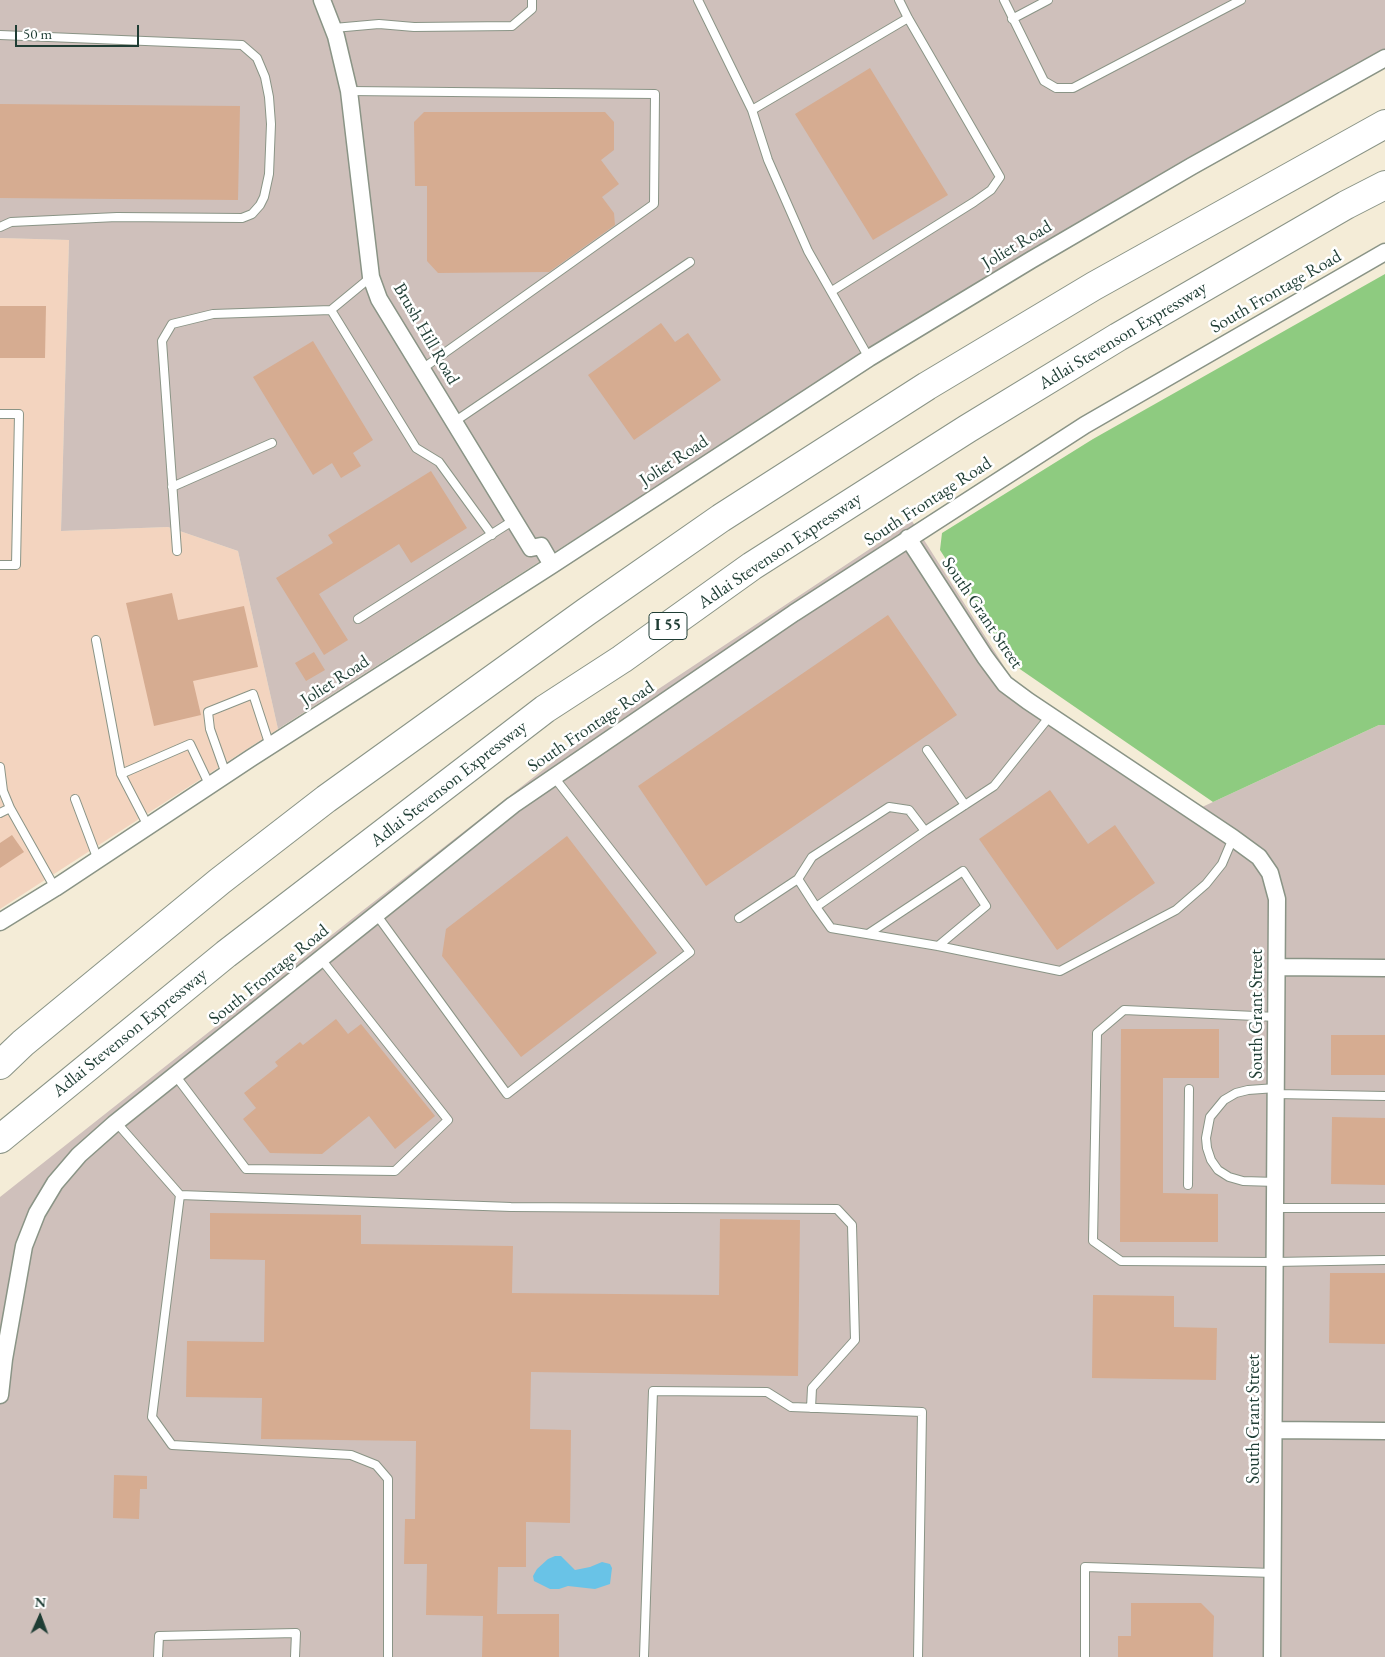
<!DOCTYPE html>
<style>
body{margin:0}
#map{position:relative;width:1385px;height:1657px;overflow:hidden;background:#f4ecd7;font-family:"EB Garamond",serif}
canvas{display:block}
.north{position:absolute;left:15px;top:1592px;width:50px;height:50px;-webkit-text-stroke:4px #fff;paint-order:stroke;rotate:2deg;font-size:14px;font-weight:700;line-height:20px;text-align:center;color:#1f3d34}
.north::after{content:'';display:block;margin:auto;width:18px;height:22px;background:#1f3d34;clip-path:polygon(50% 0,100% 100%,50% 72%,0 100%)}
.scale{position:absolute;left:15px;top:25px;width:124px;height:22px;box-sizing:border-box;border:2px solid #1f3d34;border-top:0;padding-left:6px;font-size:15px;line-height:18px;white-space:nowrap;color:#1f3d34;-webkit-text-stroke:4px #fff;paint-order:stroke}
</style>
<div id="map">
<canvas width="1385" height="1657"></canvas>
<div class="north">N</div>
<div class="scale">50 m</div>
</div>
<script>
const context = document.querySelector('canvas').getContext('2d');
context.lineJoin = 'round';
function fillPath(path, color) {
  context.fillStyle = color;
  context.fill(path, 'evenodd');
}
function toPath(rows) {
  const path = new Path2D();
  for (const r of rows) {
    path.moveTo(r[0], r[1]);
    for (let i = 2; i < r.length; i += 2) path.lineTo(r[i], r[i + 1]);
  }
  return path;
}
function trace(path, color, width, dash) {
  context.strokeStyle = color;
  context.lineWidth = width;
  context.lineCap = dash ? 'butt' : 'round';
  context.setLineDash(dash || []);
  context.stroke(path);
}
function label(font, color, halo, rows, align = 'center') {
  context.font = font + ' "EB Garamond",serif';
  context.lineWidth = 5;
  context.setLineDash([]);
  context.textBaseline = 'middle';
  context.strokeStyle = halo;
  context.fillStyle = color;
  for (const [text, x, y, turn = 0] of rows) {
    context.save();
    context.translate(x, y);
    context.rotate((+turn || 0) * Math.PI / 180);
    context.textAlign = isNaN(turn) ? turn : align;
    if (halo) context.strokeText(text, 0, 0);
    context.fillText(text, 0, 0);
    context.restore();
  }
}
const built = toPath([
 [0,238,69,240,61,531,168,527,238,551,278,729,0,909]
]);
const industrial = toPath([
 [0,0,1385,0,1385,67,859,357,278,729,238,551,168,527,61,531,69,240,0,238],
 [912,521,1014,682,1200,808,1379,725,1385,725,1385,1657,0,1657,0,1197,362,911,580,741]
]);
const green = toPath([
 [1385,274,1385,725,1379,725,1213,802,1014,665,940,550,942,533,1093,439]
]);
const water = toPath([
 [555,1556,561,1556,575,1570,590,1567,602,1562,610,1564,612,1568,610,1584,595,1589,568,1586,559,1589,550,1589,534,1581,533,1576,537,1569,548,1559]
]);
const building = toPath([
 [870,68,948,195,873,240,795,114],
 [0,104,240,106,238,200,0,198],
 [424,112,605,112,614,122,614,150,601,160,619,184,602,197,614,213,615,225,549,272,438,273,427,261,427,186,415,186,414,122],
 [0,306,46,306,45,358,0,358],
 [661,323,675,342,688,333,721,380,634,440,588,375],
 [313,341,373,440,353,453,361,466,341,478,332,463,313,475,253,377],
 [431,471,467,528,411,563,399,544,319,594,348,640,324,655,276,578,333,543,328,535],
 [172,593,178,620,244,606,258,667,193,681,201,715,154,726,126,603],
 [888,615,957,715,706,886,638,786],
 [314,652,325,670,306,681,295,663],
 [1050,790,1088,844,1115,825,1155,883,1057,950,979,839],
 [12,835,24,852,0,868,0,843],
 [567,836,657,953,521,1057,442,956,446,929],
 [336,1019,348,1034,361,1024,435,1116,395,1149,369,1116,322,1154,270,1153,243,1119,256,1108,244,1093,278,1066,275,1062,300,1042,303,1045],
 [1121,1029,1219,1029,1219,1078,1163,1078,1163,1193,1218,1194,1218,1242,1120,1242],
 [1331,1035,1385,1035,1385,1075,1331,1075],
 [1332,1117,1385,1118,1385,1185,1331,1184],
 [210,1213,361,1215,361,1244,513,1246,512,1293,719,1295,720,1219,800,1220,798,1376,531,1372,530,1429,571,1430,570,1523,526,1522,526,1567,498,1567,497,1614,559,1614,559,1657,482,1657,483,1616,426,1615,427,1564,404,1564,405,1519,415,1519,416,1441,261,1439,262,1398,186,1397,187,1341,264,1342,265,1260,210,1259],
 [1330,1273,1385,1273,1385,1344,1329,1343],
 [1093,1295,1174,1296,1174,1327,1217,1328,1216,1380,1092,1378],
 [114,1475,147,1476,147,1489,140,1489,139,1519,113,1518],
 [1131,1603,1201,1603,1214,1616,1213,1657,1118,1657,1118,1636,1131,1636]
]);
const lane = toPath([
 [698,0,752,110,768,160,808,251,869,358],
 [1004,0,1044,81,1056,88,1073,88,1241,0],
 [1012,19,1048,0],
 [334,28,379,24,414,27,512,26,532,9,532,0],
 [0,35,242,45,257,58,265,77,269,97,271,124,269,174,264,197,260,205,252,214,242,218,117,217,11,222,0,227],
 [349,91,655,94,654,204,422,369],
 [752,110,908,18],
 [371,277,331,310,416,448,439,462,492,535],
 [832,291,974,202,991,190,1000,177,908,18,899,0],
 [0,414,19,414,16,565,0,565],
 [454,422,690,262],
 [172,487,272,443],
 [177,551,162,341,172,324,213,314,331,310],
 [358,619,514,520],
 [96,640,121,774,148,826],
 [1050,716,994,786,925,831,816,907,831,928,938,946,1060,971,1176,910,1206,884,1222,864,1233,838],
 [927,750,965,805],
 [0,767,3,791,10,808,55,888],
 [121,774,190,744,210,786],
 [226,774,210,729,208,712,253,694,270,746],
 [75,799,98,860],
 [0,813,10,808],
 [816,907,798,879,812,857,889,807,909,810,925,831],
 [376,914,507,1094,690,952,554,777],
 [739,918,798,879],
 [868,934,963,871,986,906,938,946],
 [1277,1017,1124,1010,1097,1033,1093,1241,1121,1261,1275,1262,1385,1260],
 [175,1075,246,1169,395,1171,448,1120,321,959],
 [1276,1094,1385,1096],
 [116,1122,180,1195,511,1207,837,1209,852,1225,855,1340,812,1388,811,1408],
 [1276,1182,1243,1181,1229,1177,1218,1170,1211,1160,1207,1148,1206,1138,1210,1117,1224,1100,1236,1093,1248,1090,1276,1088],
 [1188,1185,1189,1089],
 [180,1195,152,1417,172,1445,351,1455,376,1465,388,1479,388,1657],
 [1275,1208,1385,1208],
 [158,1657,159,1636,296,1633,295,1657],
 [644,1657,653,1391,767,1392,791,1407,922,1412,918,1657],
 [1085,1657,1085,1567,1273,1573]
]);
const street = toPath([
 [322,0,336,36,349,91,371,277,379,299,531,548,541,546,552,565],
 [908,538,985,657,1005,684,1028,701,1233,838,1259,857,1270,873,1277,899,1272,1657],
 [0,922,55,888,251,758,552,565,869,358,1031,260,1192,166,1385,58],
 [1277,967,1385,968],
 [0,1395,4,1359,24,1246,37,1213,55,1183,79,1155,114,1124,513,805,794,613,1085,425,1385,252],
 [1274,1430,1385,1431]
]);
const highway = toPath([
 [0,1065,23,1043,220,881,326,799,586,612,721,518,927,386,1094,286,1385,124],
 [0,1139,226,954,545,709,622,659,752,566,967,429,1118,337,1346,205,1385,185]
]);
const shields = [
 [668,626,38]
];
const shieldNames = [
 ["I 55",668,626]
];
const streetNames = [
 ["Joliet Road",1017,245,-31],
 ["South Frontage Road",1276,292,-30],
 ["Brush Hill Road",426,334,60],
 ["Adlai Stevenson Expressway",1123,336,-31],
 ["Joliet Road",674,461,-33],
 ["South Frontage Road",928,502,-33],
 ["Adlai Stevenson Expressway",780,551,-34],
 ["South Grant Street",982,613,56],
 ["Joliet Road",335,681,-33],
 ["South Frontage Road",591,727,-34],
 ["Adlai Stevenson Expressway",449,784,-38],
 ["South Frontage Road",269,975,-39],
 ["South Grant Street",1257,1014,-90],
 ["Adlai Stevenson Expressway",130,1033,-39],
 ["South Grant Street",1254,1419,-90]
];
fillPath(built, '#f3d4bf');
fillPath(industrial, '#cfc0bb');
fillPath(green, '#8ecb80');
fillPath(water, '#69c3e7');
fillPath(building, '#d6ac91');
trace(lane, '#8a9486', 10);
trace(street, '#8a9486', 19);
trace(highway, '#8a9486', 30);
trace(lane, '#fff', 8);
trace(street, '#fff', 16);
trace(highway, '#fff', 28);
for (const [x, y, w] of shields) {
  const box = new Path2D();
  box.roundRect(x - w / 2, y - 13.5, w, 27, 4);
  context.fillStyle = '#fff';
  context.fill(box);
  trace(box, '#1f3d34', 1);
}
label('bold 16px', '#1f3d34', null, shieldNames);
label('18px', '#1f3d34', '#fff', streetNames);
</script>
